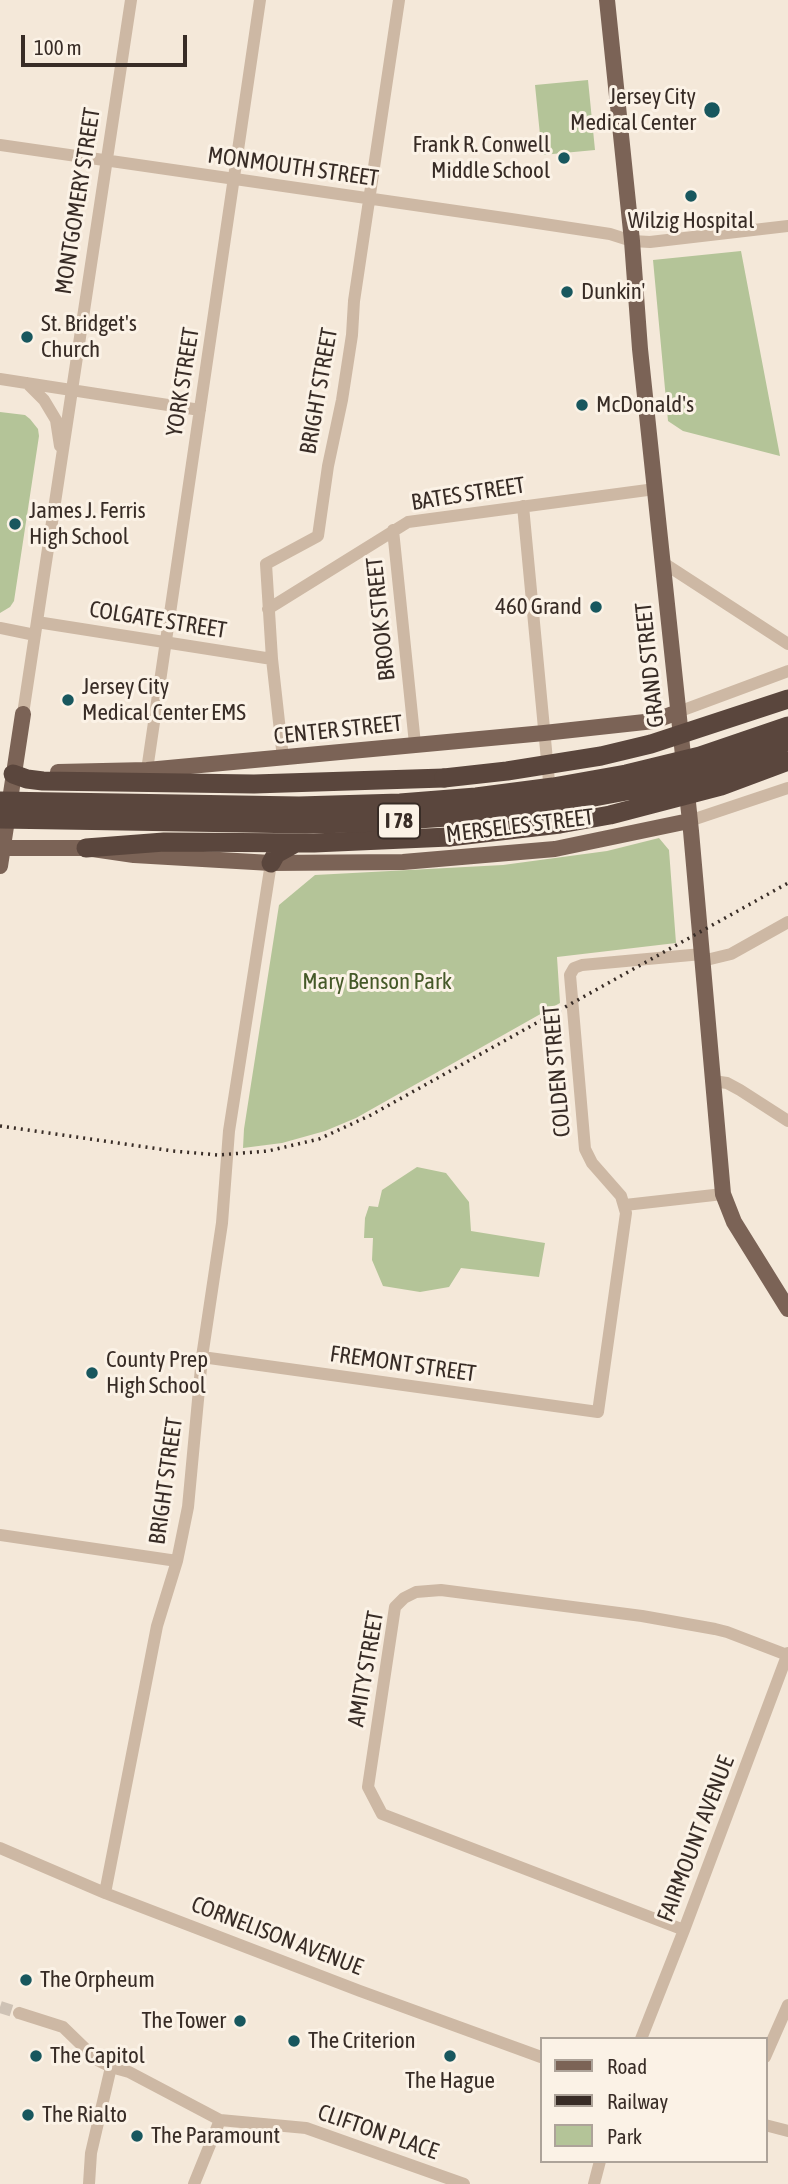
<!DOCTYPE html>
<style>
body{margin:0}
#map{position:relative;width:788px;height:2184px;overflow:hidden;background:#f4e8d9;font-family:"Asap Condensed",sans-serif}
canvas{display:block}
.legend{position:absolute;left:540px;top:2037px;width:228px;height:126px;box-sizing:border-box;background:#fbf2e6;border:2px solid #ada399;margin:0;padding:9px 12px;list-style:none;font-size:21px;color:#382c26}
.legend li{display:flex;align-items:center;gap:14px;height:35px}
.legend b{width:35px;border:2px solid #ada399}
.scale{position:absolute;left:21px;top:35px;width:166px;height:32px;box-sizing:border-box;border:4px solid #382c26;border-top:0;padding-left:9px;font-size:21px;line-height:24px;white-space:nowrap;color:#382c26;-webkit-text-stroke:5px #fbf2e6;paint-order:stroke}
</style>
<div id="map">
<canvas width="788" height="2184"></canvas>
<ul class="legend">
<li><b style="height:9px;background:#7b6356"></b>Road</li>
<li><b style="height:9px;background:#382c26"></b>Railway</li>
<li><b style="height:19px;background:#b4c498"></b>Park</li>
</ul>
<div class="scale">100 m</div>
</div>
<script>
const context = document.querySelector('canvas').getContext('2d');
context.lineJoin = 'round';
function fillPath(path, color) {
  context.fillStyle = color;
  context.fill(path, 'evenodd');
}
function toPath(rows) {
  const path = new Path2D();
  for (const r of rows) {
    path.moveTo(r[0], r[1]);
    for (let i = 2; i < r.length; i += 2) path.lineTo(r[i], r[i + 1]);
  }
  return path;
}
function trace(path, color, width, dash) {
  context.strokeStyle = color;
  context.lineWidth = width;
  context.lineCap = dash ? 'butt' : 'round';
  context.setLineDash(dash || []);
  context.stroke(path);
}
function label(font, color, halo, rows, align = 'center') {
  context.font = font + ' "Asap Condensed",sans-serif';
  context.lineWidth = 6;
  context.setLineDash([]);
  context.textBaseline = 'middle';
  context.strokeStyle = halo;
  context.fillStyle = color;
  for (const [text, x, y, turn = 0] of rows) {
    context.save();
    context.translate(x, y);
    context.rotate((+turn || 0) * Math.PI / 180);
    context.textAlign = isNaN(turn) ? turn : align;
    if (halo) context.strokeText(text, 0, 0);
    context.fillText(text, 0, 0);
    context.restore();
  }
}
const green = toPath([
 [588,80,595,150,542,155,535,85],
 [741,251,780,456,683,431,668,421,653,260],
 [0,412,25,415,30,419,38,429,39,436,14,601,10,607,0,613],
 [659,838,669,850,676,943,557,957,560,1003,356,1118,325,1131,282,1143,243,1148,244,1129,279,905,315,875,503,865,607,851],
 [417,1167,446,1173,469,1202,471,1231,545,1243,539,1277,461,1268,449,1287,420,1292,383,1286,372,1260,373,1238,364,1238,365,1218,369,1206,378,1207,382,1190]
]);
const minorTunnel = toPath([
 [0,2007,19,2013]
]);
const minor = toPath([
 [0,145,511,219,610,234,632,241,650,242,788,226],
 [0,379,200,410],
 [27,383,44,400,56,420,60,446],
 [523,506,550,792],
 [393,530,415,744],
 [662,562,788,644],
 [268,609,408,522,655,489],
 [37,622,272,659],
 [0,628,35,635],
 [678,712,788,671],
 [23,714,131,0],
 [283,758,272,659,266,564,318,536,328,466,342,400,352,335,354,301,399,0],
 [147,770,260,0],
 [689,821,788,788],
 [702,961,731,954,788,922],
 [713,1081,727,1083,740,1090,788,1121],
 [625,1205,723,1194],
 [202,1357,598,1412,626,1213,621,1196,592,1163,585,1149,570,975,574,968,582,965,702,954],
 [0,1535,177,1561],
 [0,1848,105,1893,360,1991,541,2057],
 [105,1893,157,1626,177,1561,188,1507,202,1357,222,1223,229,1131,271,863],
 [684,1930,382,1814,368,1787,395,1607,404,1598,416,1592,441,1590,642,1616,715,1629,727,1632,787,1655],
 [19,2013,63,2027,97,2060,111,2067,129,2072,220,2120],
 [641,2039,684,1930,788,1653],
 [765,2057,788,2005],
 [765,2125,788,2131],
 [89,2184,91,2153,111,2067],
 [194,2184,220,2120,306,2128,464,2184],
 [594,2184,600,2161]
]);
const major = toPath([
 [607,0,632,241,640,349,691,831,723,1194,734,1222,788,1309],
 [58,772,147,770,544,733,654,721,678,712],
 [0,848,86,848,134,855,271,863,403,862,555,849,689,821],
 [0,866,23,714]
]);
const highway = toPath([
 [13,774,27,779,43,781,254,784,444,778],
 [86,848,164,842,314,843,449,837],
 [271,863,276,854,294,844]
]);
const rail = toPath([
 [0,1126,173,1151,218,1155,268,1151,319,1139,371,1115,788,883]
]);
const highwayBridge = toPath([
 [444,778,507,771,601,756,651,744,788,699],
 [0,801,299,806,400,803,476,797,553,787,626,774,700,756,788,726],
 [0,819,306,824,359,823,462,816,562,803,648,787,718,768,788,741],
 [449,837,560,824,610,815,721,786,788,761]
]);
const markers = [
 [712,110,9,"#18575e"],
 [564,158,7,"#18575e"],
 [691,196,7,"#18575e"],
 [567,292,7,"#18575e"],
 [27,337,7,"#18575e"],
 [582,405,7,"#18575e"],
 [15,524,7,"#18575e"],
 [596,607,7,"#18575e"],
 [68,700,7,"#18575e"],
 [92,1373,7,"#18575e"],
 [26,1980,7,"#18575e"],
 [240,2021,7,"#18575e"],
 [294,2041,7,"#18575e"],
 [36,2056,7,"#18575e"],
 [450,2056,7,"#18575e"],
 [28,2115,7,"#18575e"],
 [137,2136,7,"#18575e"]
];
const shields = [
 [399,821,42]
];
const shieldNames = [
 ["I 78",399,821]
];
const poiNames = [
 ["Jersey City",696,97,"right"],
 ["Medical Center",696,123,"right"],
 ["Frank R. Conwell",550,145,"right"],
 ["Middle School",550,171,"right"],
 ["Wilzig Hospital",691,221,"center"],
 ["Dunkin'",581,292],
 ["St. Bridget's",41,324],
 ["Church",41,350],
 ["McDonald's",596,405],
 ["James J. Ferris",29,511],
 ["High School",29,537],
 ["460 Grand",582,607,"right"],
 ["Jersey City",82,687],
 ["Medical Center EMS",82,713],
 ["County Prep",106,1360],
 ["High School",106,1386],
 ["The Orpheum",40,1980],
 ["The Tower",226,2021,"right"],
 ["The Criterion",308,2041],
 ["The Capitol",50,2056],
 ["The Hague",450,2081,"center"],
 ["The Rialto",42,2115],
 ["The Paramount",151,2136]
];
const streetNames = [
 ["MONMOUTH STREET",293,167,8],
 ["MONTGOMERY STREET",78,201,-81],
 ["YORK STREET",183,382,-81],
 ["BRIGHT STREET",319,391,-80],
 ["BATES STREET",468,494,-9],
 ["BROOK STREET",381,619,-96],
 ["COLGATE STREET",158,620,9],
 ["GRAND STREET",650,665,-96],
 ["CENTER STREET",338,730,-6],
 ["MERSELES STREET",520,826,-7],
 ["COLDEN STREET",557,1071,-95],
 ["FREMONT STREET",403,1364,8],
 ["BRIGHT STREET",166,1481,-82],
 ["AMITY STREET",366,1669,-80],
 ["FAIRMOUNT AVENUE",696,1839,-69],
 ["CORNELISON AVENUE",277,1936,21],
 ["CLIFTON PLACE",378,2132,19]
];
const parkNames = [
 ["Mary Benson Park",377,982]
];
fillPath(green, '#b4c498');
trace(minorTunnel, '#cec2b5', 12, [12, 6]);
trace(minor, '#cdb8a4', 12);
trace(major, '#7b6356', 16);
trace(highway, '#5a463d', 19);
trace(rail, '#382c26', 3.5, [2, 5]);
trace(highwayBridge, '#5a463d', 19);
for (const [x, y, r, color] of markers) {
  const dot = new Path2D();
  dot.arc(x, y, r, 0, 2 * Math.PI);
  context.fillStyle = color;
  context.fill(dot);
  trace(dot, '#fbf2e6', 2.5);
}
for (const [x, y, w] of shields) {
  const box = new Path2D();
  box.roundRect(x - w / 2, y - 17.5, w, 35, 5);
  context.fillStyle = '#fbf2e6';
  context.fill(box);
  trace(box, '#382c26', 2);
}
label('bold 21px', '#382c26', null, shieldNames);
label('23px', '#382c26', '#fbf2e6', poiNames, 'left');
label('23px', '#382c26', '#fbf2e6', streetNames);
label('23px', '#455928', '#fbf2e6', parkNames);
</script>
